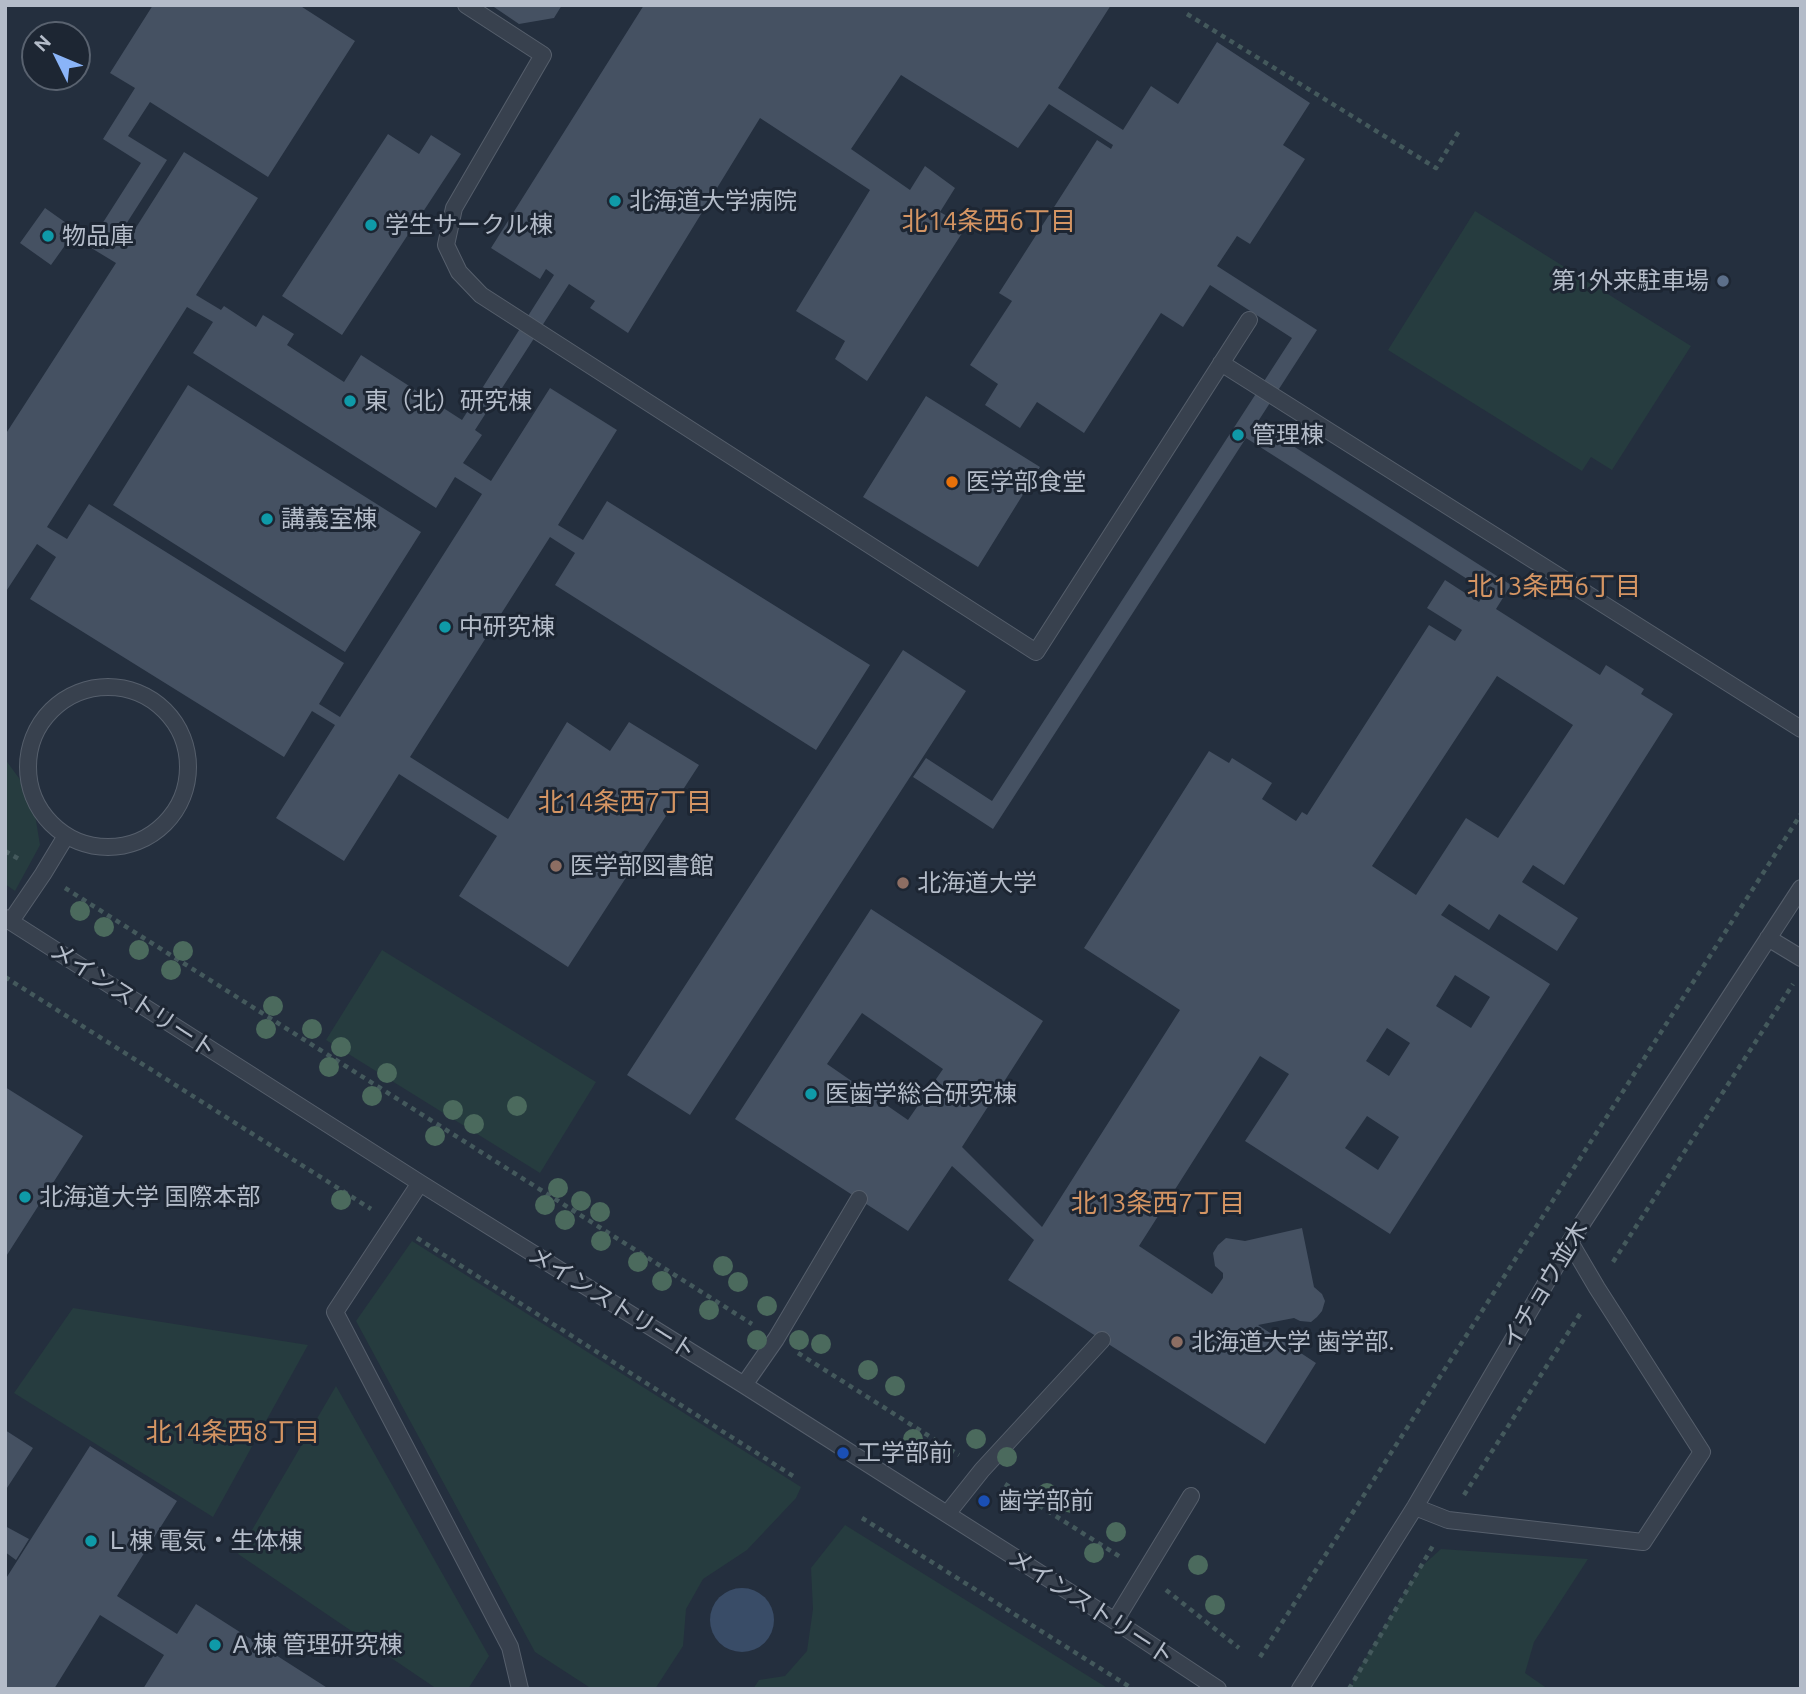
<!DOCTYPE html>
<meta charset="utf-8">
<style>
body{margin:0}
#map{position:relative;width:1806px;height:1694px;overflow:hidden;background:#242f3e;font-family:Ubuntu,sans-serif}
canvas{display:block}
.frame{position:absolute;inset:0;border:7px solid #b4bcc9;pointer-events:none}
.north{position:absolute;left:21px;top:21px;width:70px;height:70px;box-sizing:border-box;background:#1d2633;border:2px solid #59626f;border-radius:50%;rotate:313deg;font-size:19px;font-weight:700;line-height:28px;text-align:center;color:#b4bcc9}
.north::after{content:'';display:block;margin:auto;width:24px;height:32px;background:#8ab4f8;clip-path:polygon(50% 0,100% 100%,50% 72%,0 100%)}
</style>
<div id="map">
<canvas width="1806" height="1694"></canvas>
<div class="frame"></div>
<div class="north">N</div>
</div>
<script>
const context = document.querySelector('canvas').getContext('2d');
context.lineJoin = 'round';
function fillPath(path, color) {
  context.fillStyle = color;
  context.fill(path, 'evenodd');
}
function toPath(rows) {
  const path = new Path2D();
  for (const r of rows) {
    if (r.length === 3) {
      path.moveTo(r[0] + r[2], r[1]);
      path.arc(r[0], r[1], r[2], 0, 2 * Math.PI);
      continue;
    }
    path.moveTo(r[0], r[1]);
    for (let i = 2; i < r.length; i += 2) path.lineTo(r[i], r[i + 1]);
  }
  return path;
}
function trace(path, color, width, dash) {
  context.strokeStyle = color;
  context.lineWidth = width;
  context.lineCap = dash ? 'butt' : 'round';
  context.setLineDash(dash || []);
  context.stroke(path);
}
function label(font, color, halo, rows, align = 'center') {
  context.font = font + ' Ubuntu,"Noto Sans JP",sans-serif';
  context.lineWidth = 6;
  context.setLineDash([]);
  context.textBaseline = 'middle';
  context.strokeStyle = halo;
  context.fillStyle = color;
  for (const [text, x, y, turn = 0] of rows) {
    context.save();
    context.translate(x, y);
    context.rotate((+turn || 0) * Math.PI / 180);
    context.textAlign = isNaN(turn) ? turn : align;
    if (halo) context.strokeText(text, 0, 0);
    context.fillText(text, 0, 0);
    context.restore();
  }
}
const green = toPath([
 [1475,211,1691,346,1612,470,1591,457,1582,471,1388,350],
 [5,759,32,796,40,845,15,891,5,884],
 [382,950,596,1082,540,1173,326,1040],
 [412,1241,801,1487,796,1498,747,1550,703,1579,686,1609,683,1646,655,1689,592,1689,535,1652,356,1321],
 [73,1308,308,1345,213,1517,14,1393],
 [336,1386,489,1656,468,1689,437,1689,238,1554],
 [845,1525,1109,1689,753,1689,759,1680,785,1676,807,1651,813,1609,811,1568],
 [1441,1549,1588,1559,1534,1642,1525,1673,1548,1689,1353,1689,1353,1679,1420,1568]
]);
const water = toPath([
 [742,1620,32]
]);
const building = toPath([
 [153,5,299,5,355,41,268,177,150,102,128,136,167,160,114,243,123,248,184,152,258,198,196,295,221,310,224,306,256,327,263,315,294,334,287,345,344,382,361,355,462,420,554,275,546,269,540,279,491,248,644,5,1111,5,1058,88,1123,130,1151,86,1178,104,1217,42,1310,103,1283,145,1305,159,1250,244,1237,236,1217,266,1317,330,1257,423,1511,585,1496,609,1600,675,1606,665,1644,689,1641,694,1673,714,1564,885,1533,865,1522,882,1578,918,1557,951,1499,914,1489,930,1449,904,1441,915,1550,984,1390,1234,1245,1141,1289,1074,1260,1056,1139,1246,1212,1294,1223,1278,1223,1273,1215,1266,1213,1253,1218,1245,1226,1238,1245,1241,1302,1228,1314,1287,1322,1294,1325,1301,1322,1311,1317,1317,1311,1322,1300,1321,1294,1318,1258,1325,1316,1363,1265,1444,1008,1280,1034,1240,952,1166,908,1231,735,1119,871,909,1043,1021,962,1147,1042,1227,1180,1010,1084,948,1209,751,1229,763,1232,758,1272,783,1262,799,1296,821,1302,812,1307,815,1429,625,1455,641,1462,630,1427,608,1445,580,1479,602,1486,591,1246,438,993,829,913,777,926,758,992,801,1292,338,1210,285,1183,327,1161,313,1084,433,1037,402,1020,428,985,405,998,384,970,365,1012,301,999,293,1097,140,1111,149,1113,145,1049,104,1018,148,901,75,851,149,910,190,925,166,955,188,940,212,966,227,867,381,835,359,845,341,796,311,870,190,760,118,628,333,590,308,595,301,569,284,475,430,482,435,463,463,491,481,550,388,617,430,558,525,583,540,607,501,870,665,816,750,555,585,575,553,550,537,410,757,508,819,567,722,610,751,629,722,699,765,568,967,459,896,497,836,399,774,344,861,276,818,335,725,312,711,284,757,30,599,56,557,37,544,5,593,5,435,116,263,88,246,141,163,103,139,135,88,110,73],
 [187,307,213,322,193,353,436,508,455,477,482,494,340,717,319,704,344,663,89,504,67,539,47,527],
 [1497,676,1573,725,1498,838,1466,818,1416,895,1372,866],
 [1455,975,1490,997,1471,1028,1436,1006],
 [862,1013,943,1069,908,1120,827,1064],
 [1387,1028,1410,1043,1389,1076,1366,1061],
 [1367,1116,1399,1137,1378,1170,1345,1148],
 [491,5,562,5,554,18,519,24],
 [388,134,419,154,431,135,461,154,342,335,282,296],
 [45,208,76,230,51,265,20,243],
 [188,385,421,532,345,652,113,505],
 [926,396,1040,467,978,567,863,497],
 [903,650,966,691,690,1115,627,1075],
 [5,1087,83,1136,5,1258],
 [5,1430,33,1448,5,1491],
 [90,1446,177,1501,117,1596,177,1634,196,1604,329,1689,143,1689,164,1655,100,1615,54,1689,5,1689,5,1580],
 [5,1526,29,1539,16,1560,5,1552]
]);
const path = toPath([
 [1187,14,1436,168,1459,131],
 [5,851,19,859],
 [65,888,752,1324],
 [5,977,371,1209],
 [417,1238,793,1476],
 [1613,1262,1793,984],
 [798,1353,959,1455],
 [1005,1484,1122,1558],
 [1464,1495,1580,1314],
 [862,1518,1133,1689],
 [1166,1590,1239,1648],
 [1260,1657,1801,814],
 [1349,1689,1434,1544]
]);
const lane = toPath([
 [466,5,543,55,454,208,446,245,459,272,481,295,1036,652,1249,320],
 [1221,363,1801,729],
 [108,767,80],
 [5,918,420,1183,744,1385,1115,1621,1218,1689],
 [11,921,43,874,66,836],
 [1768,938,1801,958],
 [420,1183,335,1312,510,1647,520,1689],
 [744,1385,776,1339,859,1199],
 [1415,1507,1448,1520,1643,1542,1702,1452,1597,1288,1570,1242],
 [947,1514,982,1470,1102,1340],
 [1115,1621,1191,1496],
 [1300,1689,1415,1507,1570,1242,1801,888]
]);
const trees = [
 [80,911],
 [104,927],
 [139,950],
 [183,951],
 [171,970],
 [273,1006],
 [266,1029],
 [312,1029],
 [341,1047],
 [329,1067],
 [387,1073],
 [372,1096],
 [517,1106],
 [453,1110],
 [474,1124],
 [435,1136],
 [558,1188],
 [341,1200],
 [581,1201],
 [545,1205],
 [600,1212],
 [565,1220],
 [601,1241],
 [638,1262],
 [723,1266],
 [662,1281],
 [738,1282],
 [767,1306],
 [709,1310],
 [757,1340],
 [799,1340],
 [821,1344],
 [868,1370],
 [895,1386],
 [913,1439],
 [976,1439],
 [1007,1457],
 [1047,1493],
 [1071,1503],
 [1116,1532],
 [1094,1553],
 [1198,1565],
 [1215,1605]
];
const markers = [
 [615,201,7,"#0f9aa8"],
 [371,225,7,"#0f9aa8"],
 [48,236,7,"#0f9aa8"],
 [1723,281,7,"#5c6f8a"],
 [350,401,7,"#0f9aa8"],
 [1238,435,7,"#0f9aa8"],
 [952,482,7,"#e8710a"],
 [267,519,7,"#0f9aa8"],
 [445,627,7,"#0f9aa8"],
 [556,866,7,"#8d6e63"],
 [903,883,7,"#8d6e63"],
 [811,1094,7,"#0f9aa8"],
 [25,1197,7,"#0f9aa8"],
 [1177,1342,7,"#8d6e63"],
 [843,1453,7,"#1a4fb4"],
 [984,1501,7,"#1a4fb4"],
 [91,1541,7,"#0f9aa8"],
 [215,1645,7,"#0f9aa8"]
];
const poiNames = [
 ["北海道大学病院",629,201],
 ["学生サークル棟",385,225],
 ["物品庫",62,236],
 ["第1外来駐車場",1709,281,"right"],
 ["東（北）研究棟",364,401],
 ["管理棟",1252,435],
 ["医学部食堂",966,482],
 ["講義室棟",281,519],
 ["中研究棟",459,627],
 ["医学部図書館",570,866],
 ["北海道大学",917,883],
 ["医歯学総合研究棟",825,1094],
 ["北海道大学 国際本部",39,1197],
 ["北海道大学 歯学部.",1191,1342],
 ["工学部前",857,1453],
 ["歯学部前",998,1501],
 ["Ｌ棟 電気・生体棟",105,1541],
 ["Ａ棟 管理研究棟",229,1645]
];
const streetNames = [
 ["メインストリート",133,1000,33],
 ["イチョウ並木",1545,1285,-59],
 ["メインストリート",612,1303,32],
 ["メインストリート",1091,1607,33]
];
const neighbourhoodNames = [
 ["北14条西6丁目",989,221],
 ["北13条西6丁目",1554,586],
 ["北14条西7丁目",625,802],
 ["北13条西7丁目",1158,1203],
 ["北14条西8丁目",233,1432]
];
fillPath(green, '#263c3f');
fillPath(water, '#394c67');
fillPath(building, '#455162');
trace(lane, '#565f6c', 18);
trace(path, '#44595c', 4.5, [5, 5]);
trace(lane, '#38414e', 16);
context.fillStyle = '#4b6a5d';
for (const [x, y] of trees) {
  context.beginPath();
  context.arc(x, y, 10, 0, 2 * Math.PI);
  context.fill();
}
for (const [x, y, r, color] of markers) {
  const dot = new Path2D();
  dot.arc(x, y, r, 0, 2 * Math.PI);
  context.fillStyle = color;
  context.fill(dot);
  trace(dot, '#1d2633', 2.5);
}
label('24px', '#b4bcc9', '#1d2633', poiNames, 'left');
label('24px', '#b4bcc9', '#1d2633', streetNames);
label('26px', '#d59563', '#1d2633', neighbourhoodNames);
</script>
